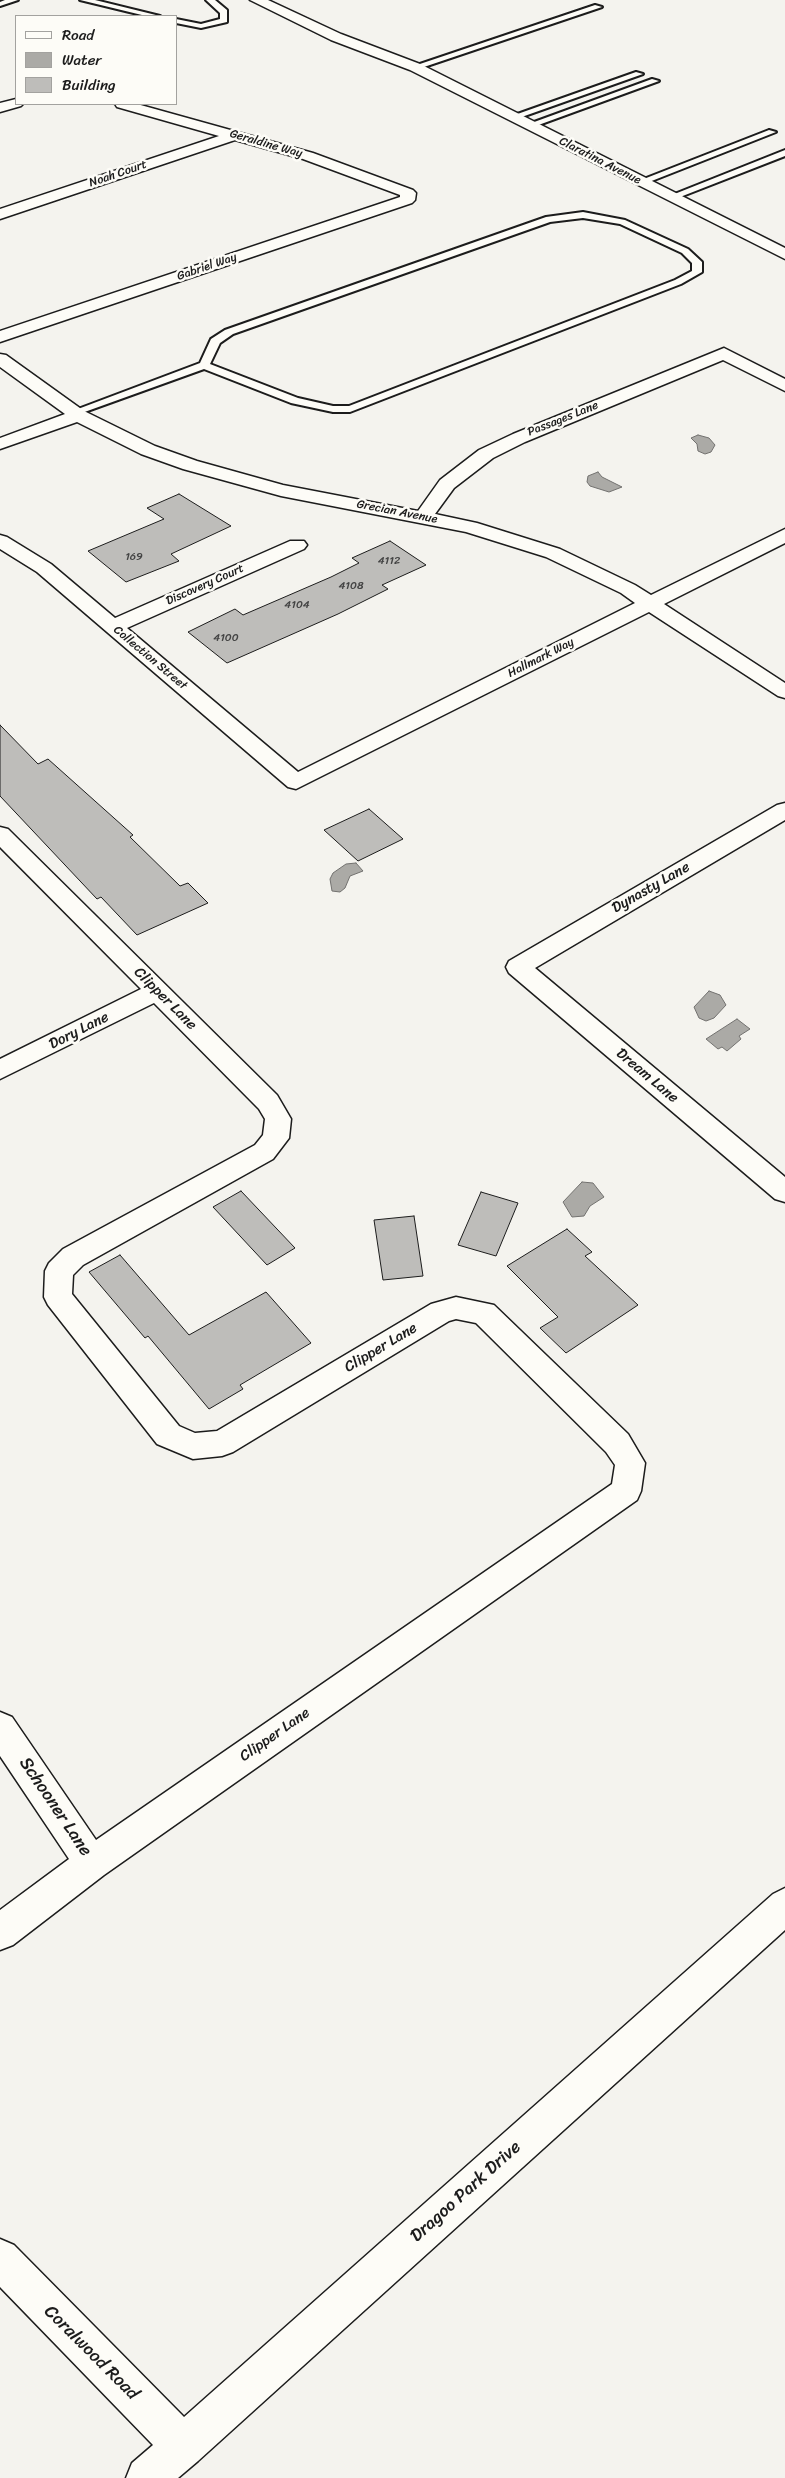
<!DOCTYPE html>
<style>
body{margin:0}
#map{position:relative;width:785px;height:2478px;overflow:hidden;background:#f4f3ee;font-family:Sriracha,sans-serif}
canvas{display:block}
.legend{position:absolute;left:15px;top:15px;width:162px;height:90px;box-sizing:border-box;background:#fdfcf7;border:1px solid #a3a29f;margin:0;padding:6px 9px;list-style:none;font-size:15px;color:#1c1c1c}
.legend li{display:flex;align-items:center;gap:10px;height:25px}
.legend b{width:25px;border:1px solid #a3a29f}
</style>
<div id="map">
<canvas width="785" height="2478"></canvas>
<ul class="legend">
<li><b style="height:6px;background:#fdfcf7"></b>Road</li>
<li><b style="height:14px;background:#abaaa6"></b>Water</li>
<li><b style="height:14px;background:#bebdba"></b>Building</li>
</ul>
</div>
<script>
const context = document.querySelector('canvas').getContext('2d');
context.lineJoin = 'round';
function fillPath(path, color) {
  context.fillStyle = color;
  context.fill(path, 'evenodd');
}
function toPath(rows) {
  const path = new Path2D();
  for (const r of rows) {
    path.moveTo(r[0], r[1]);
    for (let i = 2; i < r.length; i += 2) path.lineTo(r[i], r[i + 1]);
  }
  return path;
}
function trace(path, color, width, dash) {
  context.strokeStyle = color;
  context.lineWidth = width;
  context.lineCap = dash ? 'butt' : 'round';
  context.setLineDash(dash || []);
  context.stroke(path);
}
function label(font, color, halo, rows, align = 'center') {
  context.font = font + ' Sriracha,sans-serif';
  context.lineWidth = 5;
  context.setLineDash([]);
  context.textBaseline = 'middle';
  context.strokeStyle = halo;
  context.fillStyle = color;
  for (const [text, x, y, turn = 0] of rows) {
    context.save();
    context.translate(x, y);
    context.rotate((+turn || 0) * Math.PI / 180);
    context.textAlign = isNaN(turn) ? turn : align;
    if (halo) context.strokeText(text, 0, 0);
    context.fillText(text, 0, 0);
    context.restore();
  }
}
const water = toPath([
 [698,435,709,438,715,445,711,452,705,454,698,451,697,444,691,438,698,435],
 [598,472,602,477,622,487,609,492,590,486,587,482,588,476,598,472],
 [356,863,363,871,350,876,345,888,340,892,332,891,330,879,333,873,346,864,356,863],
 [709,991,720,995,726,1005,714,1018,706,1021,699,1018,694,1007,709,991],
 [737,1019,750,1029,739,1036,741,1039,727,1051,722,1047,718,1049,706,1039,737,1019],
 [582,1182,593,1183,604,1197,590,1206,584,1216,572,1217,563,1202,582,1182]
]);
const building = toPath([
 [179,494,231,526,171,554,179,561,126,582,88,551,164,519,147,508,179,494],
 [390,541,426,565,382,585,388,589,338,614,227,663,188,632,235,609,243,615,331,577,359,563,352,558,390,541],
 [0,725,38,764,48,759,133,835,130,837,180,886,188,883,208,903,137,935,101,897,97,899,0,796,0,725],
 [369,809,403,839,358,861,324,830,369,809],
 [241,1191,295,1248,267,1265,213,1207,241,1191],
 [481,1192,518,1203,496,1256,458,1245,481,1192],
 [414,1216,423,1276,383,1280,374,1220,414,1216],
 [567,1229,592,1252,585,1256,638,1305,566,1353,540,1328,558,1317,507,1266,567,1229],
 [120,1255,189,1335,266,1292,311,1343,240,1385,243,1389,209,1409,148,1336,145,1338,89,1272,120,1255]
]);
const service = toPath([
 [5,0,18,0,0,6,0,2,5,0],
 [80,0,95,0,160,16,146,16,80,0],
 [206,0,215,0,227,10,227,22,201,28,176,23,176,19,201,24,220,19,220,13,206,0],
 [595,5,602,7,418,69,411,67,595,5],
 [636,72,643,74,516,119,509,117,636,72],
 [652,79,659,81,533,127,526,125,652,79],
 [769,130,776,132,644,184,636,182,769,130],
 [785,150,785,156,675,199,667,197,785,150],
 [583,212,625,220,688,249,702,262,702,272,681,284,350,412,333,412,291,403,204,369,79,414,75,415,70,412,200,363,211,339,225,330,546,217,583,212],
 [583,218,620,224,682,253,692,263,692,271,675,280,349,406,333,406,298,398,210,364,220,343,233,334,550,222,583,218]
]);
const minor = toPath([
 [16,99,16,104,23,104,21,106,0,112,0,103,16,99],
 [115,104,137,104,313,153,413,190,416,193,415,200,412,203,0,342,0,331,400,197,400,195,303,159,235,140,0,219,0,209,219,136,117,107,115,104],
 [724,348,785,379,785,391,723,360,525,442,493,458,454,488,435,514,477,523,560,549,635,585,651,595,785,529,785,543,664,604,785,683,785,698,778,696,649,612,296,789,288,787,37,572,0,549,0,535,7,537,51,564,115,618,290,541,304,541,307,545,304,549,127,628,298,772,635,603,621,593,546,557,466,532,281,496,183,469,141,454,77,422,0,449,0,438,65,414,0,367,0,354,6,355,84,411,155,446,197,461,283,485,418,511,440,480,479,450,513,434,724,348],
 [785,803,785,820,535,968,785,1177,785,1202,775,1199,509,973,506,967,509,961,777,805,785,803],
 [0,827,8,829,277,1095,291,1119,289,1138,273,1159,83,1265,73,1275,72,1294,179,1426,195,1433,217,1431,431,1304,456,1297,494,1305,628,1434,645,1463,641,1491,637,1500,104,1875,13,1945,0,1950,0,1910,69,1859,0,1756,0,1712,12,1717,96,1840,612,1484,615,1465,606,1452,476,1323,456,1319,449,1321,233,1452,222,1456,193,1459,157,1444,48,1305,44,1297,45,1271,49,1263,63,1249,255,1145,263,1135,265,1119,259,1109,154,1003,0,1079,0,1059,141,989,0,847,0,827],
 [785,1888,785,1930,198,2461,178,2478,126,2478,132,2463,153,2445,0,2287,0,2239,14,2245,184,2417,773,1894,785,1888]
]);
const secondary = toPath([
 [250,0,268,0,341,34,420,64,785,248,785,259,410,70,331,40,250,0]
]);
const farNumbernames = [
 ["169",134,557],
 ["4112",389,561],
 ["4108",351,586],
 ["4104",297,605],
 ["4100",226,638]
];
const farStreetnames = [
 ["Geraldine Way",266,144,16],
 ["Claratina Avenue",600,161,27],
 ["Noah Court",118,174,-19],
 ["Gabriel Way",207,267,-19],
 ["Passages Lane",563,419,-22],
 ["Grecian Avenue",397,512,11],
 ["Discovery Court",205,585,-24],
 ["Collection Street",150,658,40],
 ["Hallmark Way",541,658,-27]
];
const streetNames = [
 ["Dynasty Lane",651,888,-30],
 ["Clipper Lane",165,999,45],
 ["Dory Lane",79,1031,-27],
 ["Dream Lane",647,1076,40],
 ["Clipper Lane",381,1348,-31],
 ["Clipper Lane",275,1735,-35]
];
const nearStreetnames = [
 ["Schooner Lane",55,1807,56],
 ["Dragoo Park Drive",466,2192,-42],
 ["Coralwood Road",91,2353,45]
];
fillPath(water, '#abaaa6');
trace(water, '#72716f', 1);
fillPath(building, '#bebdba');
trace(building, '#1c1c1c', 1);
trace(service, '#1c1c1c', 4);
trace(minor, '#1c1c1c', 3);
trace(secondary, '#1c1c1c', 3);
fillPath(service, '#fdfcf7');
fillPath(minor, '#fdfcf7');
fillPath(secondary, '#fdfcf7');
label('11px', '#444', null, farNumbernames);
label('12px', '#1c1c1c', '#fdfcf7', farStreetnames);
label('15px', '#1c1c1c', '#fdfcf7', streetNames);
label('18px', '#1c1c1c', '#fdfcf7', nearStreetnames);
</script>
